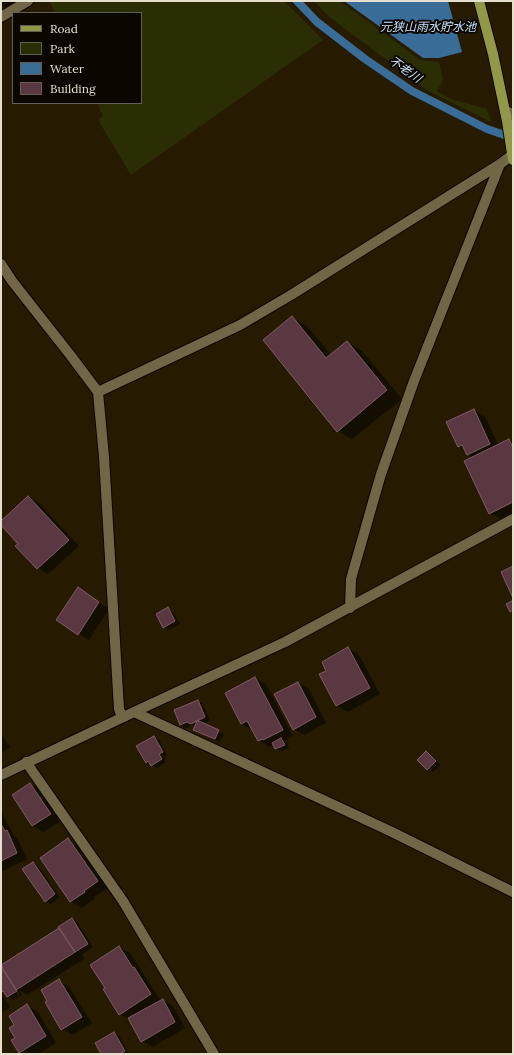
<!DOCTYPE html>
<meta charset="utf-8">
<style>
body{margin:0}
#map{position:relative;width:514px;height:1055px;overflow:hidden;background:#261b00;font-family:Lora,serif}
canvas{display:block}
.frame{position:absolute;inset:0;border:2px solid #e6dfce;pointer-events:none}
.legend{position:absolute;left:12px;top:12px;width:130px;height:92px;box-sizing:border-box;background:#0b0700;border:1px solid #635d52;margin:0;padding:5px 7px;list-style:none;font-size:12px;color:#e6dfce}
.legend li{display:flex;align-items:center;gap:8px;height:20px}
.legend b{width:20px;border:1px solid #635d52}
</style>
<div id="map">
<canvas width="514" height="1055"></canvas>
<div class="frame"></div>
<ul class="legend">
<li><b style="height:5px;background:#939849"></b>Road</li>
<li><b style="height:11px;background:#2b2d04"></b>Park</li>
<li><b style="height:11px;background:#396d98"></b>Water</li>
<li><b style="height:11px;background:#593842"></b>Building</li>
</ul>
</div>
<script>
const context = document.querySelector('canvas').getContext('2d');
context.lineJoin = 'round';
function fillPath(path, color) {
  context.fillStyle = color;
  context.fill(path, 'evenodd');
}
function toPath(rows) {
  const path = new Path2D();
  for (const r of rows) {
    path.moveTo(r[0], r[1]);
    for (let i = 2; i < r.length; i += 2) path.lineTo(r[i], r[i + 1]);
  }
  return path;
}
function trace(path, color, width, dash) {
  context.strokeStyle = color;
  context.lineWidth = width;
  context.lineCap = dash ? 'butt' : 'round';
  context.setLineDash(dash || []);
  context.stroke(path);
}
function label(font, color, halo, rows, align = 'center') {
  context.font = font + ' Lora,"Noto Sans JP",serif';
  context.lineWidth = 4;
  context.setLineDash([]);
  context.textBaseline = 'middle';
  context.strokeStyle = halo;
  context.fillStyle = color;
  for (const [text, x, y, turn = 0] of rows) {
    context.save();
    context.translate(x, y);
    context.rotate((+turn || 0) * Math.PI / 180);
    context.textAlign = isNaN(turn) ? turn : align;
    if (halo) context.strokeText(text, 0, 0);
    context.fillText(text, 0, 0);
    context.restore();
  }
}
const green = toPath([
 [52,1,284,1,323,40,131,175,98,120,103,116,97,103,141,103,141,13,55,13,50,2],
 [314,1,340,1,420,60,439,62,443,80,437,91,451,99,487,109,491,122,428,91,329,17]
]);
const water = toPath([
 [344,1,448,1,462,52,439,58,423,58]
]);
const shadow = toPath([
 [1,1,35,1,14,13,1,5],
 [292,318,307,326,331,355,347,342,362,351,402,399,352,439,337,431],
 [474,410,485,416,498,445,509,440,513,443,513,513,501,519,490,513,473,458,468,455,466,450,458,446],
 [28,497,39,503,79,546,48,574,38,568,19,544,1,523,1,522],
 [88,595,109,609,89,640,79,634],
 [168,609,173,612,180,624,169,630,164,627],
 [348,648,359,655,380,694,348,712,337,706,320,675,327,671],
 [255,678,266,684,293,736,284,741,287,742,289,748,281,751,276,748,273,745,270,747,259,741,252,730,242,724,226,694],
 [298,683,309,689,326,723,304,735,294,729],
 [198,701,203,704,210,720,203,724,224,734,220,742,199,732,196,726,193,725,186,728,181,725],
 [1,734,10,747,1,753],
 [154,737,159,740,167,755,164,757,166,762,157,768,146,762],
 [427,753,432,756,441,765,433,772,428,769],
 [30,784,41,790,61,821,43,832,33,826,13,796],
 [1,811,14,836,17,838,27,859,1,872],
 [68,839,78,845,108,888,94,897,95,898,82,908,71,902,41,858],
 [33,863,38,866,60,897,51,904,45,901],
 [72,919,77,922,93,947,82,954,84,959,27,995,19,990,22,995,13,1000,1,991,1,968,61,929],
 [14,989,16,989,20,995,19,996],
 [119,947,130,953,161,1001,163,1000,173,1006,185,1028,153,1047,142,1041,131,1021,120,1014,106,988],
 [59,981,69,987,92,1023,73,1035,62,1029,48,1001],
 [1,993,10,1007,1,1013],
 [27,1006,38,1012,56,1043,38,1054,23,1054,20,1052,13,1041,17,1038,15,1025],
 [114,1033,119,1036,129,1054,102,1054]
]);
const stream = toPath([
 [297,1,317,22,365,59,412,91,487,129,513,138]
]);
const building = toPath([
 [292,316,326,358,347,341,387,390,337,432,263,340,292,316],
 [474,409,490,444,467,455,462,445,458,447,446,422,474,409],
 [509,439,513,448,513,502,489,514,464,461,509,439],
 [28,496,69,540,37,569,15,546,18,544,1,525,1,521,28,496],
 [513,566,513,598,501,572,513,566],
 [78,587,99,602,78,635,56,620,78,587],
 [512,601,513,604,513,610,510,612,506,604,512,601],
 [168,607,175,621,163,628,156,614,168,607],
 [348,647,370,688,336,706,319,674,326,671,322,662,348,647],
 [255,677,283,730,263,740,263,739,258,741,247,721,241,724,225,693,255,677],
 [298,682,316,717,293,730,274,694,298,682],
 [198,700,205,717,191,724,187,722,180,725,174,710,198,700],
 [197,721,199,721,219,730,215,739,193,730,197,721],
 [154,736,163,752,159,754,162,759,151,766,148,761,146,763,136,746,154,736],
 [281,738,285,745,275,749,272,743,281,738],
 [426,751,436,761,427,770,417,760,426,751],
 [30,783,51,814,32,826,12,795,30,783],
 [1,824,5,831,7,830,17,853,1,861,1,824],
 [68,838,98,881,84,891,85,892,70,902,40,858,68,838],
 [33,862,55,894,45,902,22,869,33,862],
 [72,918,88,944,75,952,58,927,72,918],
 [59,928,75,952,16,990,1,965,59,928],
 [119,946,133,968,134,967,151,994,119,1015,103,989,105,988,90,965,119,946],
 [1,967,17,991,7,997,3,991,1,992,1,967],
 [59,979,82,1017,61,1030,45,1002,47,1001,41,990,59,979],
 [163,999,175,1022,141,1042,128,1018,163,999],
 [27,1004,46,1036,19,1053,11,1040,15,1038,9,1028,14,1025,9,1016,27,1004],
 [114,1032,125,1051,120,1054,101,1054,95,1043,114,1032]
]);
const minor = toPath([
 [1,17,28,1],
 [505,111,513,114],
 [1,264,12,281,71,356,98,392,104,457,119,709,122,717],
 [98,392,240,325,291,295,500,164,512,155],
 [350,608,351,579,381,474,414,381,500,164],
 [134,712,392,832,513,892],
 [26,762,123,901,214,1054],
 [1,775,134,712,285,642,513,519]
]);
const major = toPath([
 [479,1,493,54,507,121,513,160]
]);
const waterNames = [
 ["元狭山雨水貯水池",428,28],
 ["不老川",405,70,35]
];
fillPath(green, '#2b2d04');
fillPath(water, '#396d98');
fillPath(shadow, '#0007');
trace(stream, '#396d98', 8);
fillPath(building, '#593842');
trace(building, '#7e5b65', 1);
trace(minor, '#0e0500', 12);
trace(major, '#0e0500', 12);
trace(minor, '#716646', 10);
trace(major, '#939849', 10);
label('italic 12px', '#c4e1fb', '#0b0700', waterNames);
</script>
